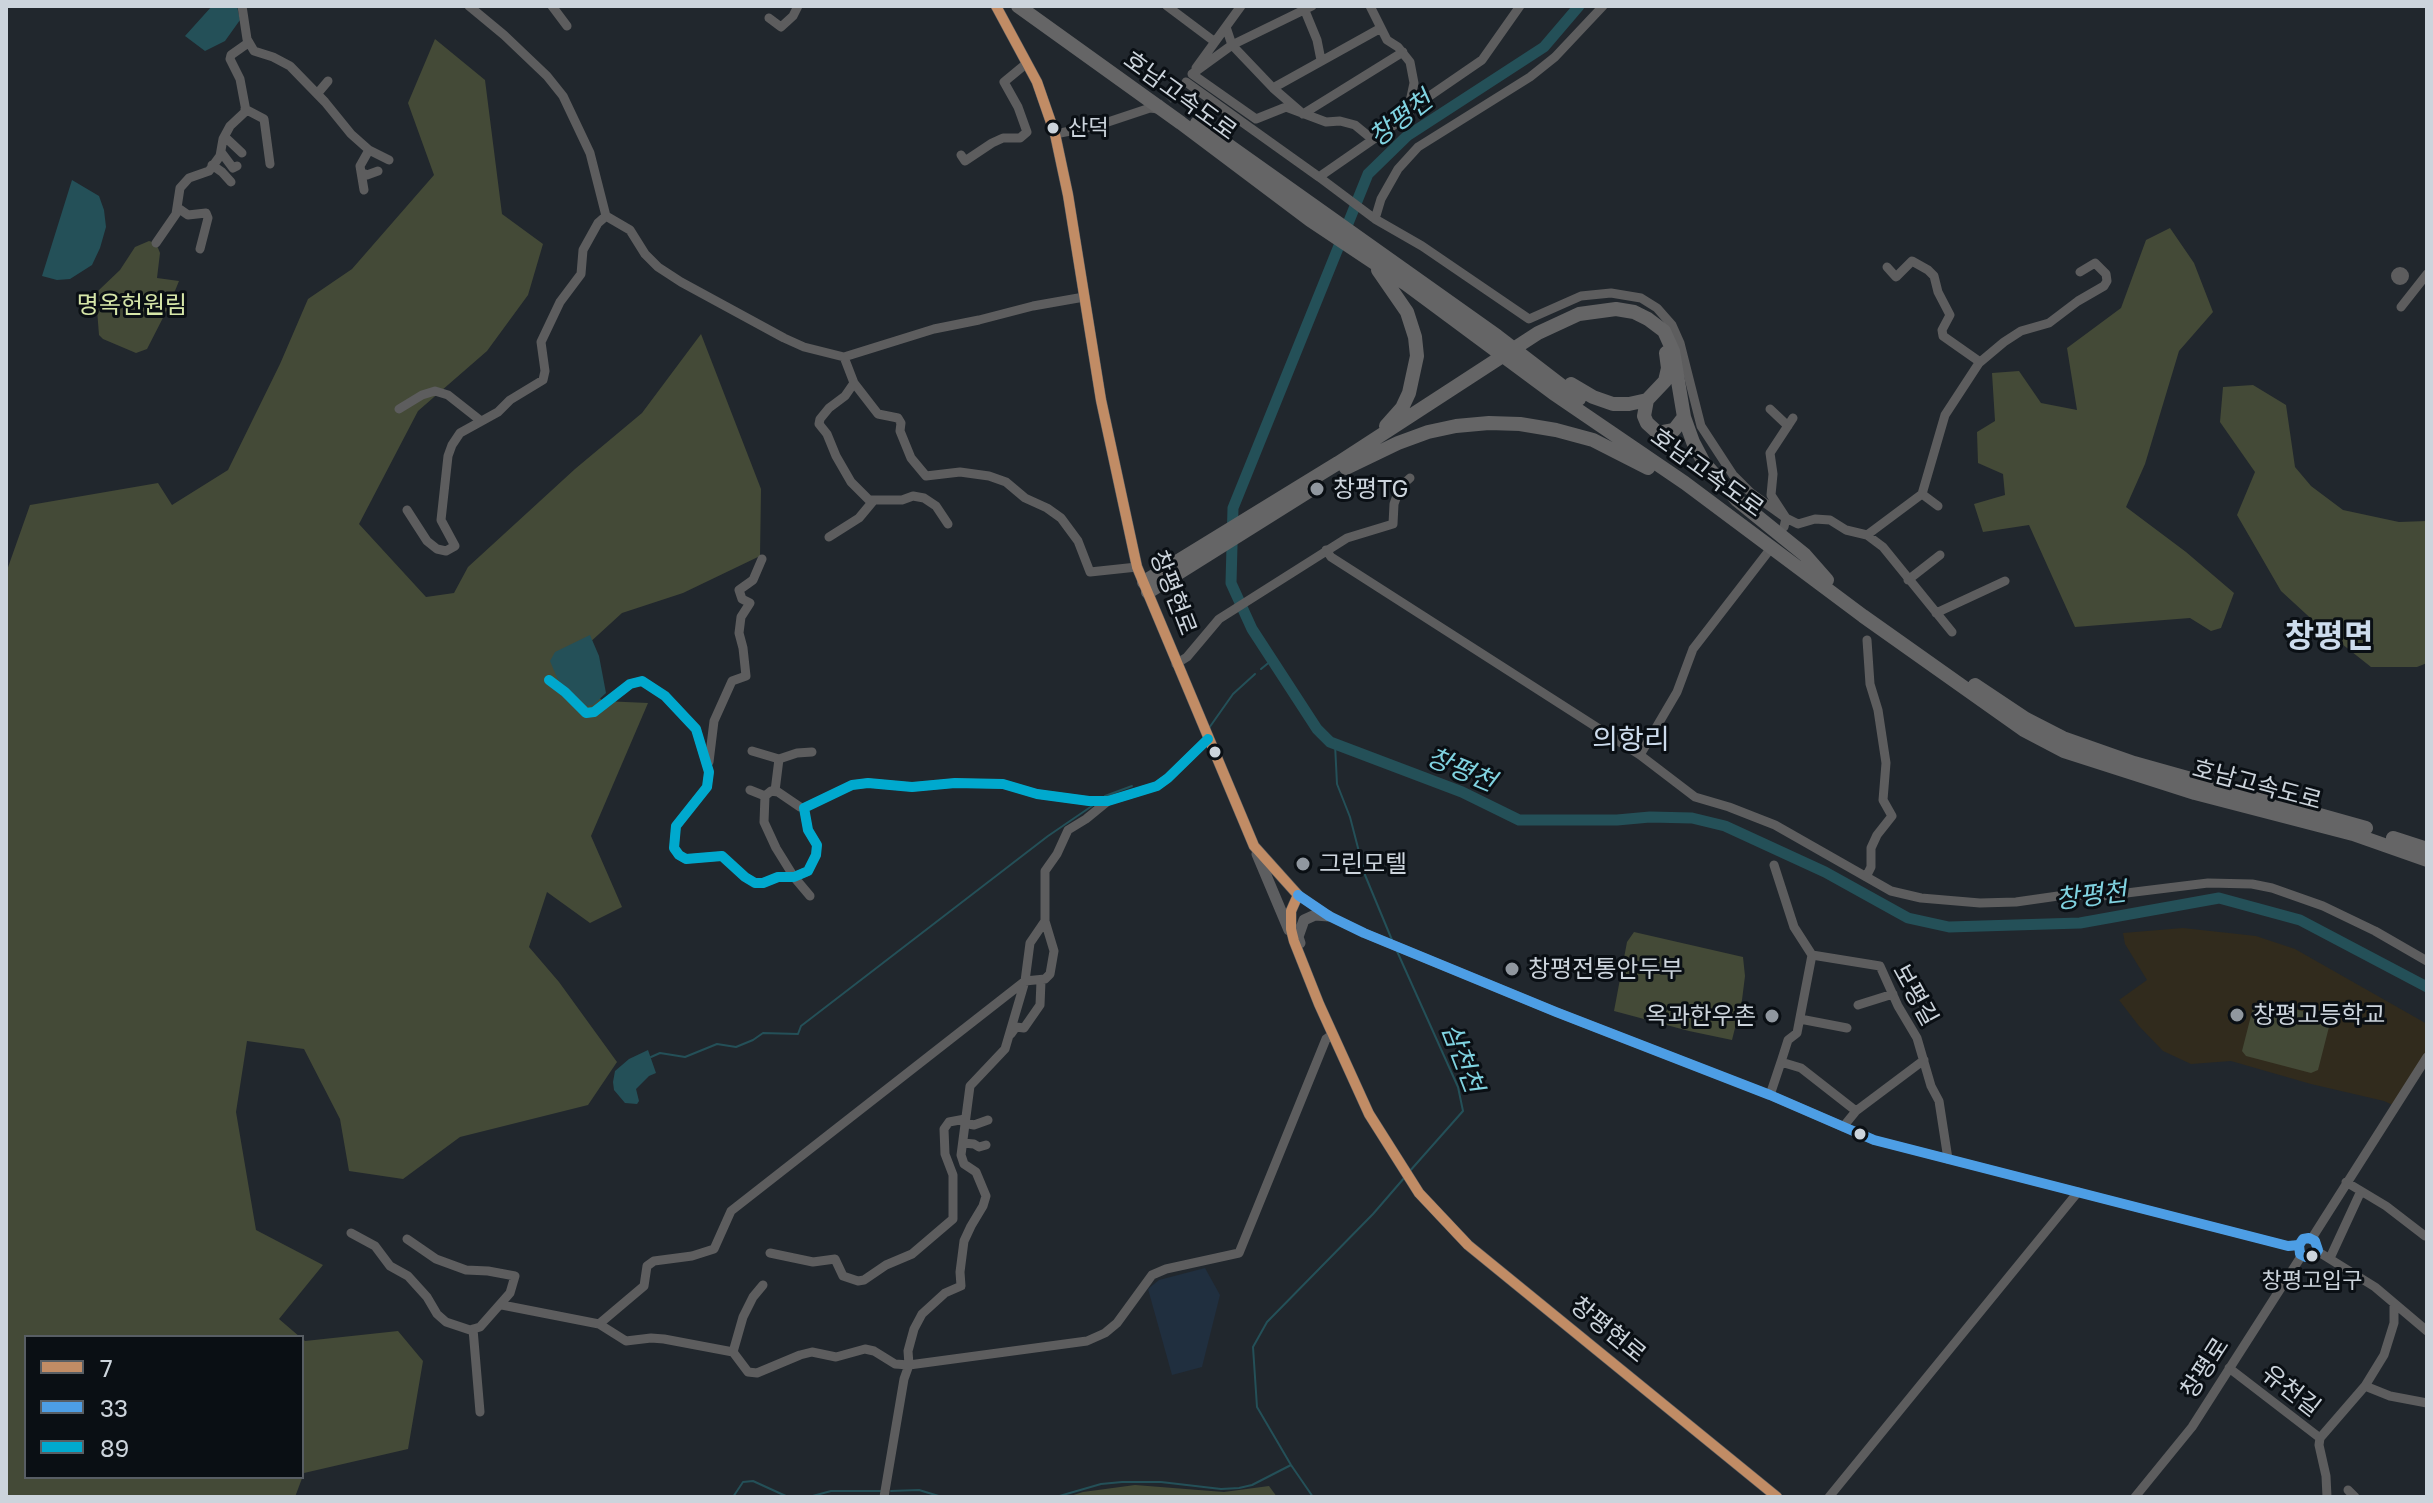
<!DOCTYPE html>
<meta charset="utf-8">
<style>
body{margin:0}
#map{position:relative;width:2433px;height:1503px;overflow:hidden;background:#21272d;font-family:"Golos Text",sans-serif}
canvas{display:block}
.frame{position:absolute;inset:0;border:8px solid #ccd4dc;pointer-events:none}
.legend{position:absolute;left:24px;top:1335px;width:280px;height:144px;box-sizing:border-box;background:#0a0f14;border:2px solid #585e64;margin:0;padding:10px 14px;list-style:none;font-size:24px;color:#ccd4dc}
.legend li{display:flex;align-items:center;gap:16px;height:40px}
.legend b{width:40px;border:2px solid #585e64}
</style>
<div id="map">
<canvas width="2433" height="1503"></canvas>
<div class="frame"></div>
<ul class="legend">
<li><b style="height:10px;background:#c18c65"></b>7</li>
<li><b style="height:10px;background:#4d9ee5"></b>33</li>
<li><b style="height:10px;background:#00a9ce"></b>89</li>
</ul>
</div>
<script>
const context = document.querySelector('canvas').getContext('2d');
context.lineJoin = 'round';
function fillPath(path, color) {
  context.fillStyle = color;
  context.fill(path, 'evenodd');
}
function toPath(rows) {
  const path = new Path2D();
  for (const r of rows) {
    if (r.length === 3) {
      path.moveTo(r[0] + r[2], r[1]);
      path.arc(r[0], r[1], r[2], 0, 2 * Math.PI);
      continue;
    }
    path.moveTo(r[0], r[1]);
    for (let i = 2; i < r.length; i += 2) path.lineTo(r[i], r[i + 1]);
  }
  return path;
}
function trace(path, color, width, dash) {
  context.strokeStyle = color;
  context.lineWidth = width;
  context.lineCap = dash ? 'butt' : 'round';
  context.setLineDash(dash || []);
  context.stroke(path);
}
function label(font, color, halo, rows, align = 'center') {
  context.font = font + ' "Golos Text","Noto Sans KR",sans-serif';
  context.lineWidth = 6;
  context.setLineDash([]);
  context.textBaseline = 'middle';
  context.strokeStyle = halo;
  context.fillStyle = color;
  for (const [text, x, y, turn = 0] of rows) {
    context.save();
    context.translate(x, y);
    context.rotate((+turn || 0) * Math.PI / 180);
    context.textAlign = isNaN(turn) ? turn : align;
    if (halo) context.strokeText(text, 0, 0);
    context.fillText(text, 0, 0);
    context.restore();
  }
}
const built = toPath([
 [1205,1268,1220,1295,1202,1367,1172,1375,1148,1289,1159,1280]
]);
const education = toPath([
 [2183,928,2256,936,2295,949,2427,1024,2427,1053,2395,1106,2384,1101,2311,1084,2231,1061,2191,1064,2163,1051,2139,1026,2119,1000,2147,980,2125,944,2123,933]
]);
const green = toPath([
 [435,39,485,80,502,214,543,244,528,295,487,351,418,411,359,524,426,597,454,593,468,567,575,469,642,413,701,334,761,489,760,556,683,593,622,613,564,666,603,701,648,703,591,836,622,907,590,923,547,892,529,947,559,982,617,1062,588,1105,460,1137,403,1179,349,1171,340,1119,304,1049,247,1041,236,1112,256,1230,323,1265,279,1319,300,1337,26,1337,26,1477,302,1477,302,1338,305,1341,398,1331,423,1361,408,1449,304,1473,295,1497,6,1497,6,573,30,505,158,483,172,505,228,470,280,364,308,299,352,269,434,175,408,103],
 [2170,228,2194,263,2213,312,2179,351,2145,464,2126,507,2186,552,2234,593,2221,628,2211,631,2190,618,2075,627,2029,525,1983,532,1974,504,2005,495,2003,474,1978,463,1977,432,1995,421,1992,373,2019,371,2041,403,2077,410,2067,348,2121,308,2146,240],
 [149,241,156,243,160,253,157,278,179,281,168,308,147,349,136,353,103,339,99,335,96,297,99,290,120,270,135,247],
 [2253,385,2286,405,2295,467,2311,486,2343,510,2399,522,2427,521,2427,663,2417,667,2371,667,2318,625,2281,591,2237,515,2255,472,2220,422,2223,387],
 [1634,932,1743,957,1745,976,1742,1000,1732,1040,1689,1031,1614,1011,1627,942],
 [2263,1000,2323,1017,2329,1027,2318,1070,2311,1073,2246,1056,2242,1051,2254,1004],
 [1135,1485,1224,1492,1269,1486,1277,1497,1067,1497,1083,1492]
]);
const water = toPath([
 [212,6,237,6,240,20,225,41,205,51,185,36],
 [72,180,99,196,104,210,106,227,100,248,92,265,70,279,57,280,42,276],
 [590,635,599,656,606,693,593,705,587,706,558,680,550,661,555,652],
 [648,1050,656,1073,649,1076,636,1089,639,1101,637,1104,625,1103,614,1090,613,1082,615,1071,629,1059]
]);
const stream = toPath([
 [1261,669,1272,660],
 [1209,728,1233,694,1255,674],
 [1335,744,1337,784,1350,817,1365,875,1392,940],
 [1105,796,1132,786],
 [1396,949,1458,1087,1463,1111,1409,1172],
 [651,1057,660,1053,685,1057,717,1044,736,1047,753,1040,763,1033,798,1034,801,1026,1048,836,1092,806],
 [891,1491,919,1490,942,1497],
 [733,1497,743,1482,753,1481,788,1497],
 [809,1497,831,1491,881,1491],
 [1056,1497,1101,1484,1122,1482,1161,1482,1221,1489,1239,1488,1252,1485,1291,1465],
 [1313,1497,1291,1465,1257,1407,1253,1347,1267,1322,1373,1214,1405,1177]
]);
const river = toPath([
 [1579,6,1544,47,1407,136,1368,174,1233,508,1231,583,1252,629,1317,729,1330,742,1462,792,1519,820,1617,820,1650,817,1692,818,1725,826,1825,872,1908,918,1949,927,2080,923,2219,898,2300,920,2427,987]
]);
const minorTunnel = toPath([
 [1158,109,1179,89]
]);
const minor = toPath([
 [242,6,247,39,254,51,273,57,290,66,325,102,351,134,369,150,389,160],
 [469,6,504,35,547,76,563,96,590,153,606,216,630,230,645,254,658,267,681,282,784,338,804,347,844,357,934,329,979,320,1033,306,1084,297],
 [552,6,567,26],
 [1167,6,1215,42],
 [1303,6,1317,40,1321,60],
 [1312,6,1232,45,1192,74,1256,119,1286,107,1326,122,1340,121,1355,125,1372,139],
 [1370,6,1387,40,1398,47,1410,62,1414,83,1408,111],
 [769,18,781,27,793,16,798,6],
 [1226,27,1232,45,1273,88,1303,114,1403,52],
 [1196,68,1241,6],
 [1186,82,1319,177,1394,125,1415,106,1482,60,1520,6],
 [1273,88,1381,28],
 [317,94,328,81],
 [245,109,264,119,270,164],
 [1055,134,1096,126,1150,108,1158,109],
 [225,137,242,153],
 [221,152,233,168,237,166],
 [961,155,965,161,992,143,1003,138,1020,138,1027,132,1018,107,1004,82,1027,63],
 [212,165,222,172,231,182],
 [361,172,367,175,378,171],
 [1319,177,1375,219,1422,246,1529,319,1581,296,1611,293,1641,298,1657,308,1672,325,1680,343,1701,426,1733,475,1751,493,1786,518,1798,524,1815,519,1830,520,1846,530,1867,535,1883,547,1952,632],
 [364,190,360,166,369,150],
 [178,208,188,215,206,213,208,218,200,249],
 [1375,219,1381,199,1398,169,1418,147,1530,77,1555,57,1603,6],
 [156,243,176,214,180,188,189,178,209,171,220,156,223,139,230,126,246,111,240,79,230,59,231,55,248,43],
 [1887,267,1896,277,1912,261,1928,270,1934,276,1938,292,1950,315,1942,330,1943,336,1980,362],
 [2400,276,4.5],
 [2401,307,2427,274],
 [844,357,854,383,878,414,898,418,901,423,900,431,911,458,926,476,960,472,989,476,1006,482,1025,498,1047,508,1061,518,1078,541,1090,572,1137,567],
 [854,383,845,396,829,408,820,419,819,424,827,434,836,456,851,482,869,500,902,500,913,496,924,498,936,506,948,524],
 [399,409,422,395,435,391,448,395,481,421],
 [1770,409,1788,426],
 [1922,494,1945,415,1979,363,2004,342,2021,331,2049,323,2078,301,2104,286,2107,281,2106,274,2095,263,2080,272],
 [407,510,427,541,437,549,446,551,455,546,441,520,448,456,452,445,460,433,498,412,510,400,543,380,545,371,541,342,560,302,581,274,583,250,598,223,606,216],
 [1784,527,1786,518,1771,495,1773,474,1770,453,1793,418],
 [1867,535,1922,494,1938,506],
 [829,537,859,518,874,500],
 [1326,550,1331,557,1640,755,1695,797,1729,807,1775,825,1891,891,1921,898,1980,903,2016,902,2065,895,2102,896,2208,883,2252,884,2272,888,2323,906,2375,931,2427,961],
 [1908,580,1940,555],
 [1936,613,2005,581],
 [1176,664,1187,657,1219,619,1347,538,1393,524,1394,504,1400,487,1410,478],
 [549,680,565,692,586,713,594,712,630,684,642,681,665,696,696,729,709,772,707,787,676,826,674,848,679,855,686,859,722,856,745,877,755,883,763,883,778,877,794,877,808,871,816,855,817,845,808,830,804,808,852,785,868,783,912,787,955,783,1003,784,1037,794,1089,801,1108,801,1157,786,1168,778,1208,739],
 [752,751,779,759],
 [1640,755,1677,692,1693,649,1768,552],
 [709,762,714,721,732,681,746,676,743,648,739,633,741,617,750,603,742,599,739,590,753,580,762,559],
 [750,790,765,796],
 [775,791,779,759,797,753,812,752],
 [804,808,800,807,778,792,771,791,765,796,764,822,776,848,794,877,810,896],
 [1774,865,1794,927,1812,955,1797,1033,1788,1040,1781,1062],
 [1866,877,1871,867,1871,848,1877,835,1892,816,1883,800,1886,763,1878,710,1870,684,1867,640],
 [1298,895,1329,916,1364,933,1556,1012,1770,1095,1874,1140,2288,1246,2299,1245,2303,1239,2309,1238,2315,1241,2318,1250,2315,1255,2306,1257,2300,1254,2299,1245],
 [1812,955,1880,966,1898,1006,1917,1038,1931,1086,1939,1101,1948,1159],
 [1858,1005,1893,994],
 [1800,1019,1847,1028],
 [1011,1034,1016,1027,1024,1028,1040,1005,1041,981],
 [1770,1095,1781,1062,1801,1068,1856,1111],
 [964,1123,974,1125,988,1120],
 [1843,1127,1856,1111,1924,1060],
 [963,1143,974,1144,979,1147,986,1145],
 [2346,1182,2386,1206,2425,1236],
 [351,1233,375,1246,390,1266,408,1276,427,1297,437,1314,446,1322,470,1330,480,1327,510,1293,515,1276,488,1271,466,1270,436,1259,407,1239],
 [2312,1238,2427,1057],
 [2317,1251,2375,1287,2427,1331],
 [770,1253,813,1262,835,1259,843,1276,858,1281,864,1280,886,1265,912,1254,953,1219,953,1175,945,1154,944,1129,949,1122,965,1119],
 [2330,1258,2361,1191],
 [2394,1303,2394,1323,2384,1355,2365,1386,2390,1396,2427,1403],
 [502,1305,599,1324,644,1286,647,1266,654,1261,692,1256,714,1249,731,1211,1025,981,1045,979,1050,974,1054,951,1045,921],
 [599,1324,626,1341,651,1338,664,1339,733,1352,748,1372,757,1373,800,1355,812,1352,836,1357,865,1349,874,1351,895,1364,909,1365,908,1351,914,1329,922,1314,945,1293,961,1286,960,1272,964,1241,971,1226,983,1206,986,1196,976,1172,964,1164,961,1155,970,1086,1005,1049,1025,981,1030,943,1045,921,1045,871,1057,854,1068,830,1086,819,1108,801],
 [473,1329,480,1412],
 [733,1352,743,1317,753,1297,763,1285],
 [2229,1368,2320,1438,2319,1445,2326,1476,2327,1497],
 [2320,1438,2365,1386],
 [2348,1490,2355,1497],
 [884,1497,904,1379,909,1365,1087,1341,1105,1333,1117,1323,1152,1275,1166,1269,1239,1253,1326,1039,1333,1034],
 [1829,1497,2078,1192],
 [2135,1497,2192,1427,2302,1255]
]);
const major = toPath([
 [996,6,1037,82,1055,134,1068,195,1101,400,1137,567,1254,846,1298,895,1291,911,1291,929,1294,941,1319,1004,1369,1114,1419,1193,1468,1245,1777,1497],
 [1257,854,1289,930],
 [1300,943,1298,937,1304,920,1315,915,1329,916]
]);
const highway = toPath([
 [1018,6,1181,123,1310,220,1406,284,1553,393,1685,483,1863,616,2024,730,2064,751,2195,793,2353,834,2427,860],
 [1197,123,1497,336,1579,399],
 [1378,270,1407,312,1415,337,1417,356,1409,393,1402,408,1386,426],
 [1571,384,1593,397,1613,404,1629,404,1647,400,1665,381,1668,368,1666,353],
 [1647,400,1644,416,1647,423,1658,433,1674,430,1684,417],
 [1346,468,1398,443,1428,432,1456,426,1489,423,1520,424,1556,430,1593,440,1648,468],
 [1144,582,1338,463,1538,333,1579,314,1616,309,1634,312,1648,319,1664,331,1673,351,1684,417,1693,442,1704,463,1737,500,1805,555,1827,580],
 [1148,592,1317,486],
 [1975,685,2026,719,2063,738,2134,763,2366,828],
 [2393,838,2427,849]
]);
const bus1 = toPath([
 [996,6,1037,82,1055,134,1068,195,1101,400,1137,567,1254,846,1298,895,1291,911,1291,929,1294,941,1319,1004,1369,1114,1419,1193,1468,1245,1777,1497]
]);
const bus2 = toPath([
 [1298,895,1329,916,1364,933,1556,1012,1770,1095,1874,1140,2288,1246,2299,1245,2303,1239,2309,1238,2315,1241,2318,1250,2315,1255,2306,1257,2300,1254,2299,1245]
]);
const bus3 = toPath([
 [549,680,565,692,586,713,594,712,630,684,642,681,665,696,696,729,709,772,707,787,676,826,674,848,679,855,686,859,722,856,745,877,755,883,763,883,778,877,794,877,808,871,816,855,817,845,808,830,804,808,852,785,868,783,912,787,955,783,1003,784,1037,794,1089,801,1108,801,1157,786,1168,778,1208,739]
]);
const markers = [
 [1053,128,7,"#ccd4dc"],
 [1317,489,8,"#90979f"],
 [1215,752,7,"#ccd4dc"],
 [1303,864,8,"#90979f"],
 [1512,969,8,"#90979f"],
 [2237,1015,8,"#90979f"],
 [1772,1016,8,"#90979f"],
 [1860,1134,7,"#ccd4dc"],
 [2312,1256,7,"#ccd4dc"]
];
const busNames = [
 ["산덕",1068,128],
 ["창평고입구",2312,1281,"center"]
];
const streetNames = [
 ["호남고속도로",1180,96,36],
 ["호남고속도로",1707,473,36],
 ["창평현로",1173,593,69],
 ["호남고속도로",2257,785,15],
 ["보평길",1915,995,61],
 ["창평현로",1608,1330,39],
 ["창평로",2205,1368,-57],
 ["유천길",2291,1391,38]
];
const parkNames = [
 ["명옥헌원림",132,305]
];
const poiNames = [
 ["창평TG",1333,489],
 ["그린모텔",1319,864],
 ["창평전통안두부",1528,969],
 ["창평고등학교",2253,1015],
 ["옥과한우촌",1756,1016,"right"]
];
const waterNames = [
 ["창평천",1401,119,-38],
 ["창평천",1461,770,23],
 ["창평천",2091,896,-7],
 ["삼천천",1462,1058,69]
];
const quarterNames = [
 ["의항리",1631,740]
];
const districtNames = [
 ["창평면",2329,637]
];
fillPath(built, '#202f3f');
fillPath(education, '#312b1d');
fillPath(green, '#444a37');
fillPath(water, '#245058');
trace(stream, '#245058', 2);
trace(river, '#245058', 11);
trace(minorTunnel, '#3b4147', 9, [9, 4.5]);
trace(minor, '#5d5d5e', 9);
trace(major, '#5d5e60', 11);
trace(highway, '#656566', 14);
trace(bus1, '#c18c65', 10);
trace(bus2, '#4d9ee5', 10);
trace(bus3, '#00a9ce', 10);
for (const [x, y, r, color] of markers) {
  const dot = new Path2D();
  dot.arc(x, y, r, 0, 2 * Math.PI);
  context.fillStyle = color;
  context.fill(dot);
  trace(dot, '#0a0f14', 3);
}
label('22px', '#ccd4dc', '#0a0f14', busNames, 'left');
label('24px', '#ccd4dc', '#0a0f14', streetNames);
label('24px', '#d6e6a8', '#0a0f14', parkNames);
label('24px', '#ccd4dc', '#0a0f14', poiNames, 'left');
label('italic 26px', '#80d3e1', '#0a0f14', waterNames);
label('28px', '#ccdbec', '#0a0f14', quarterNames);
label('bold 32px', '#ccdbec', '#0a0f14', districtNames);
</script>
